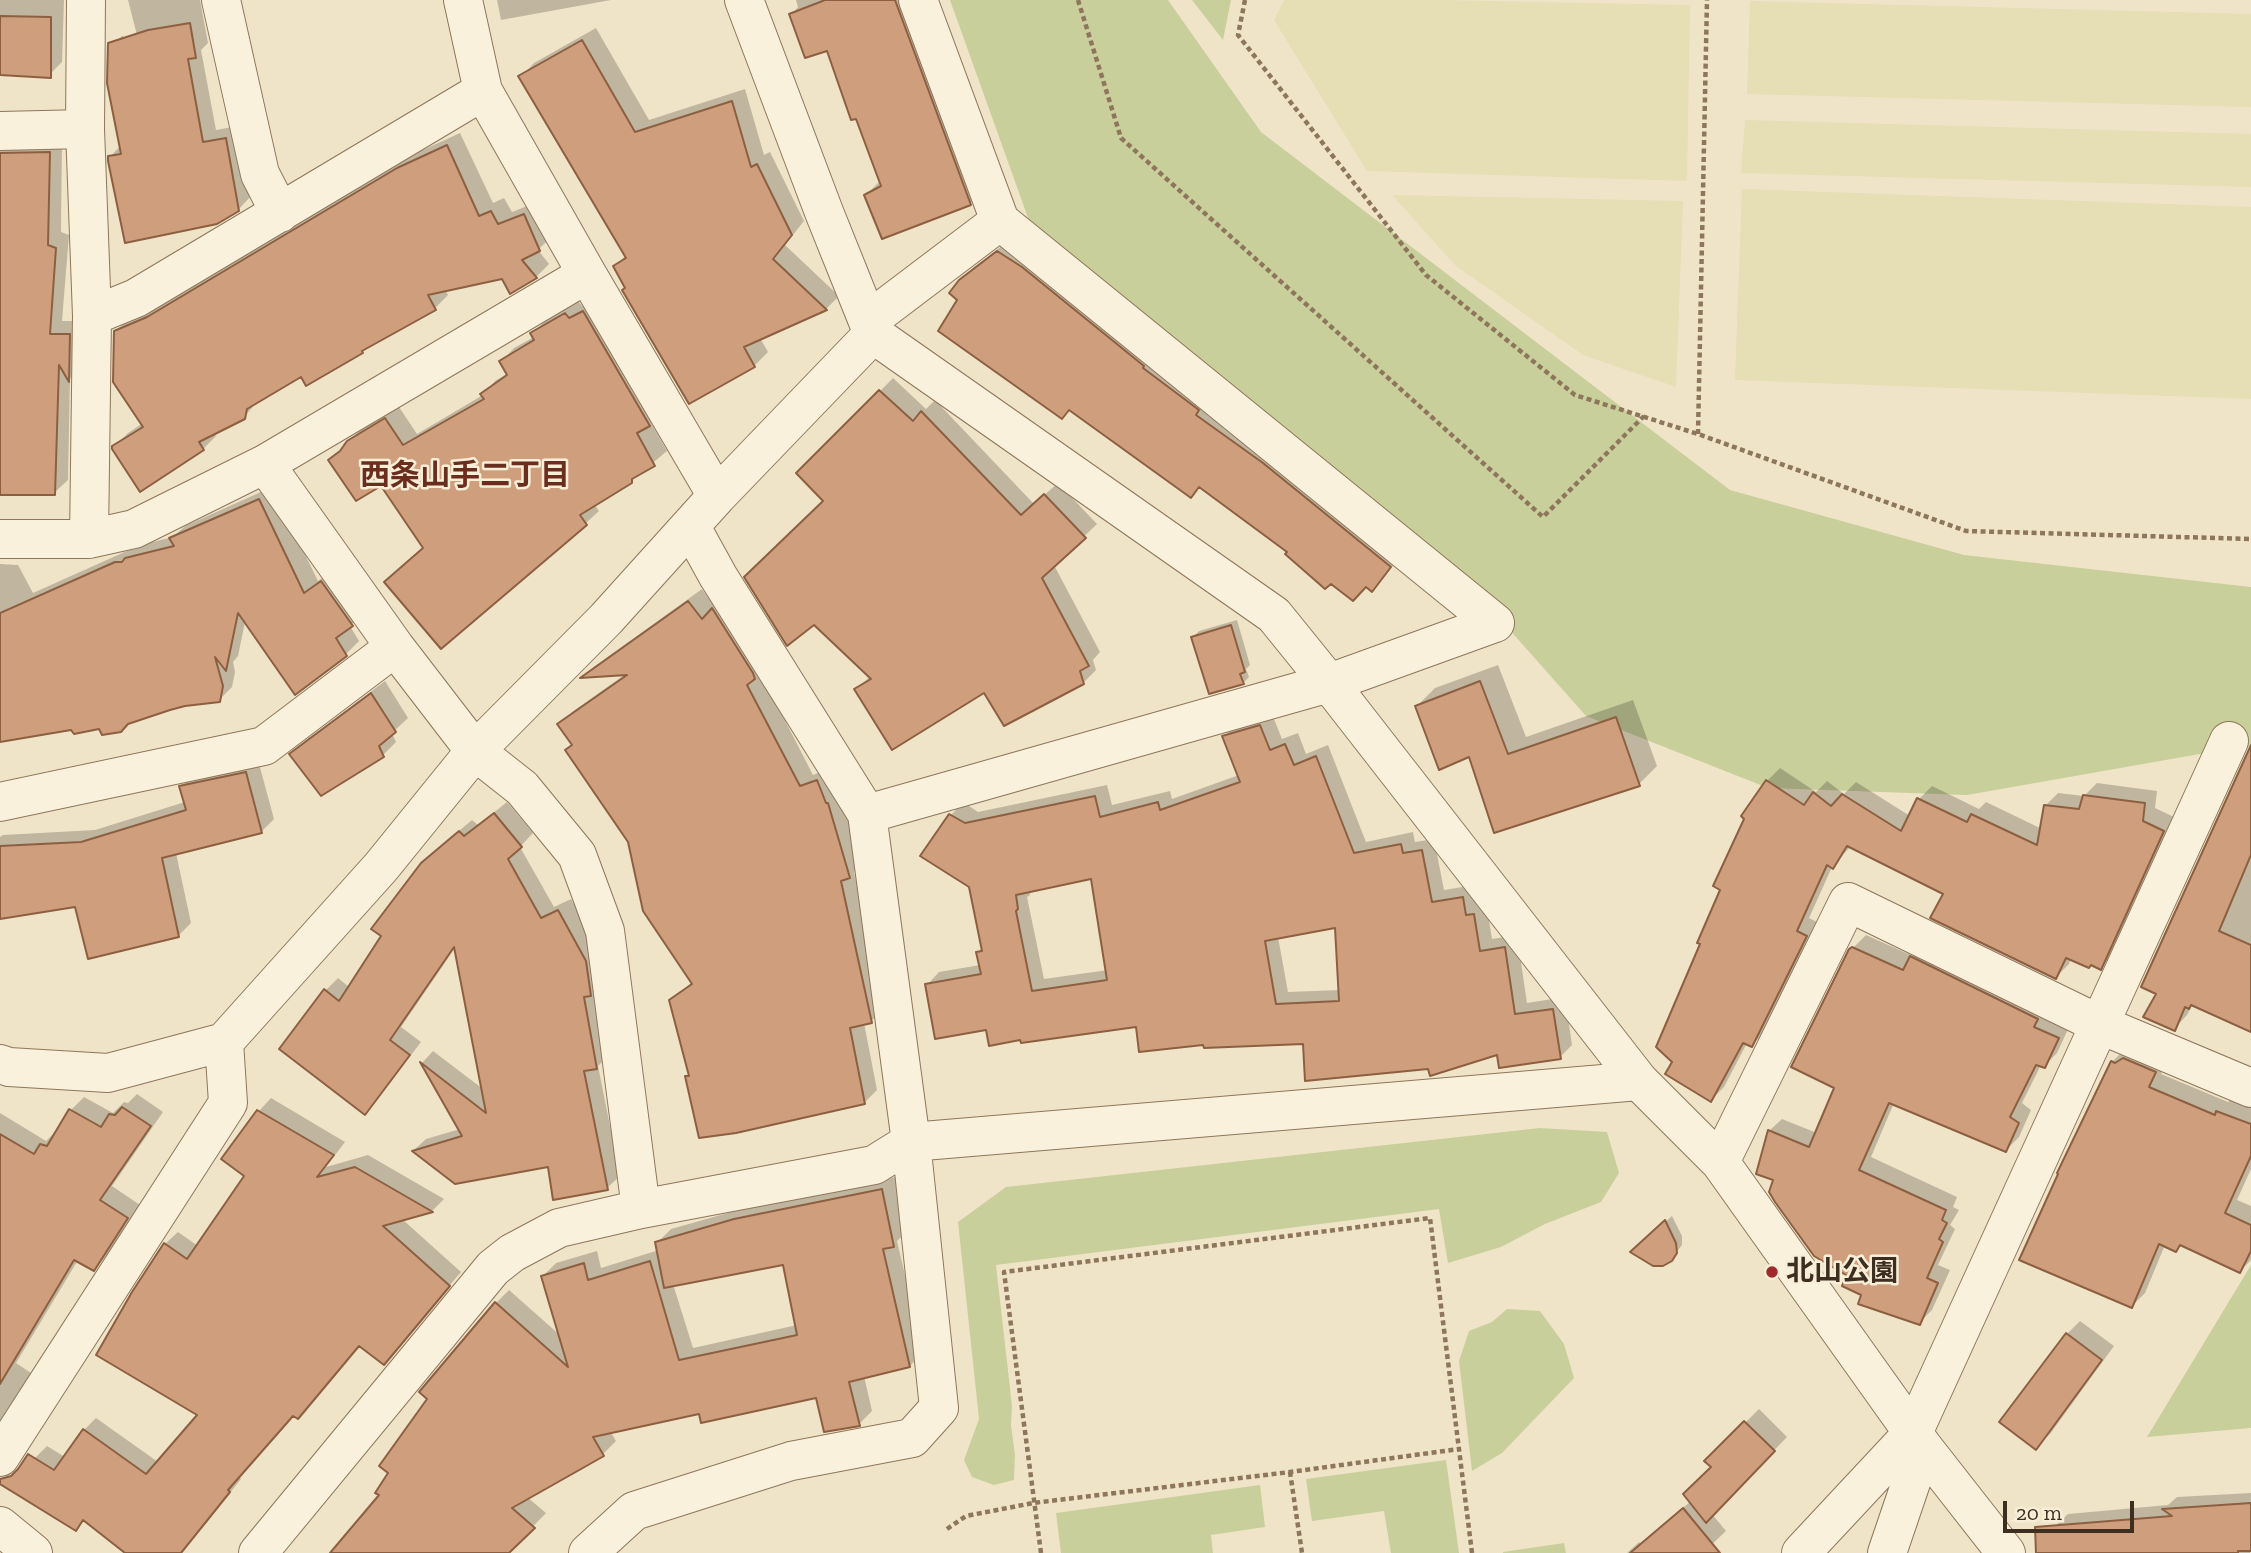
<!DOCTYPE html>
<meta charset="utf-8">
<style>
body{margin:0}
#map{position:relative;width:2251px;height:1553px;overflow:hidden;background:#f0e4c8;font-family:"Zilla Slab",serif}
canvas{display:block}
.scale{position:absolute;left:2003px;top:1501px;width:131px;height:32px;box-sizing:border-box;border:4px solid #3d2e20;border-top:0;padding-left:9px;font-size:21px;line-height:24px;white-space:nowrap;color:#3d2e20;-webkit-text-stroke:5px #f7eed8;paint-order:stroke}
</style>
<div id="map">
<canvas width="2251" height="1553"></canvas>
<div class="scale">20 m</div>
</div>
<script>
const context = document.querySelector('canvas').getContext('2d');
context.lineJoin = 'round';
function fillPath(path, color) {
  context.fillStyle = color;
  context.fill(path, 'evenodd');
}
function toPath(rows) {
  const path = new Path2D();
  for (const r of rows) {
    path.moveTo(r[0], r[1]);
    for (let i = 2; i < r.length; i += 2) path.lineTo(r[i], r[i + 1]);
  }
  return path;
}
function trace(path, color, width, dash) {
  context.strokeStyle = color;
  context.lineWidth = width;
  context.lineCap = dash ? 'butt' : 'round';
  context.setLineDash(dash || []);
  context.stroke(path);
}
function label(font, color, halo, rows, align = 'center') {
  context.font = font + ' "Zilla Slab","Noto Sans JP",serif';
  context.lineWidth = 5;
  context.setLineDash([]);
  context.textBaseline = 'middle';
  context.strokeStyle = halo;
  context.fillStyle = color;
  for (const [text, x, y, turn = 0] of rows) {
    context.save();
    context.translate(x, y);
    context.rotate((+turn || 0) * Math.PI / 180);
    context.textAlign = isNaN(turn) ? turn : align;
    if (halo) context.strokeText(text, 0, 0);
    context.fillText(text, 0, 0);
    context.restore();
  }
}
const farmland = toPath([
 [1284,0,1440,0,1690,5,1687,181,1367,171,1274,20],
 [1750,1,2251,14,2251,107,1747,94],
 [1745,120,2251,134,2251,187,1741,173],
 [1742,189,2251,207,2251,399,1735,380],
 [1392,195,1683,201,1676,387,1583,355,1456,266]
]);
const green = toPath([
 [950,0,1168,0,1261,132,1730,490,1964,555,2251,587,2251,745,1967,795,1768,788,1586,716,1492,610,1042,257],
 [1192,0,1231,0,1223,40],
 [1540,1128,1607,1132,1619,1173,1601,1202,1545,1224,1501,1247,1448,1263,1439,1209,996,1265,1012,1406,1011,1425,1015,1455,1014,1480,994,1485,972,1477,964,1460,979,1419,958,1222,1006,1187],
 [2251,1265,2251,1428,2147,1437],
 [1507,1309,1540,1311,1564,1344,1574,1378,1502,1453,1472,1471,1459,1361,1469,1331,1492,1322],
 [1446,1460,1459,1553,1391,1553,1384,1511,1312,1521,1306,1479],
 [1260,1485,1265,1527,1211,1535,1213,1553,1061,1553,1056,1513],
 [1564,1543,1566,1553,1503,1553,1503,1552]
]);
const shadow = toPath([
 [0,0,64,0,62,62,48,76,0,73],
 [128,0,200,0,208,43,201,50,216,130,238,126,251,196,238,210,110,157,121,145,109,49,122,36,139,43],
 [497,0,611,0,501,20],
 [796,0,913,0,983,190,970,204,866,195,881,180,828,49,792,14,798,7],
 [596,28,649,120,745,89,764,155,770,152,804,221,785,245,839,296,826,309,760,338,768,352,754,366,627,287,615,266,626,255,521,77,534,63],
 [460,133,493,203,504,198,512,212,537,202,552,236,538,250,549,264,536,277,503,277,445,289,448,295,435,308,368,345,302,374,258,401,244,417,214,432,216,436,203,449,114,447,128,433,143,423,115,332,129,318,412,155],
 [0,134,62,139,61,232,69,235,62,321,83,321,82,367,70,378,68,480,54,493,0,493],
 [1011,239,1403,553,1385,576,1372,589,1289,551,960,300,960,281,974,267],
 [597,299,662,411,651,423,667,451,631,481,594,504,599,511,585,524,424,547,381,483,331,460,362,428,399,407,417,434,483,395,495,381,508,373,501,362,514,348,534,337,533,333,546,320,578,301,583,307],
 [893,378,926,409,935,400,1034,504,1058,483,1097,524,1054,565,1100,652,1093,660,1096,670,1083,683,856,690,870,676,825,501,799,473],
 [272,487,318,581,335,569,365,612,350,626,359,641,346,654,295,693,245,622,238,656,233,662,235,672,232,687,219,700,184,704,100,727,71,728,0,740,0,564,18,565,33,593,129,550,136,549,140,545,173,537,185,526],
 [702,589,760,672,813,775,830,768,841,791,862,864,854,872,884,1009,871,1021,864,1023,877,1090,864,1103,687,1077,690,1074,671,1001,692,982,629,842,574,744,560,725,572,712,627,673,584,676,595,666],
 [1237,620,1250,665,1246,669,1249,677,1243,683,1193,637,1199,631],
 [1498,665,1526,737,1633,700,1657,766,1639,784,1470,755,1417,706,1435,688],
 [385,681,408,718,392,733,396,742,383,755,291,755,305,741],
 [1272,714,1282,739,1298,733,1306,754,1328,745,1366,842,1413,832,1415,842,1434,839,1444,890,1475,885,1486,902,1492,939,1517,935,1527,1003,1565,997,1572,1045,1560,1057,1499,1052,1430,1067,1305,1042,1205,1043,1137,1025,1022,1038,987,1028,927,985,939,972,980,965,978,952,983,947,970,886,923,855,951,815,963,802,978,812,1107,785,1112,805,1170,791,1172,799,1239,775,1224,737,1236,724],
 [1092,877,1108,970,1044,979,1027,897,1030,895,1029,890],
 [1336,926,1340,990,1288,992,1278,937],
 [2251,749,2251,1030,2193,1004,2187,1015,2174,1029,2158,993],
 [258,760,274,819,261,832,176,853,191,923,178,936,76,905,0,917,0,837,3,835,95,830,185,802,181,787,194,774],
 [1780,768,1816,792,1827,781,1844,794,1856,782,1910,816,1919,799,1932,786,1979,809,1986,802,2042,829,2045,806,2058,793,2084,796,2097,783,2157,791,2155,808,2176,818,2113,955,2100,967,2071,958,2069,964,2056,977,1946,893,1851,846,1832,867,1809,918,1819,923,1765,1032,1752,1045,1747,1043,1724,1087,1711,1100,1674,1062,1767,781],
 [507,802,533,833,520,847,554,907,571,899,598,948,609,1055,598,1066,620,1176,607,1188,549,1165,414,1150,426,1139,460,1129,422,1063,433,1051,483,1089,455,948,401,1027,421,1042,377,1100,364,1112,325,991,338,978,349,987,435,851,472,820,478,825],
 [1866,935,1913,956,1924,945,2070,1025,2057,1053,2044,1066,2041,1065,2022,1103,2031,1110,2019,1137,2006,1150,1894,1103,1871,1157,1957,1197,1953,1207,1959,1210,1950,1225,1955,1229,1938,1265,1950,1270,1932,1310,1919,1323,1863,1294,1775,1179,1769,1131,1782,1119,1817,1133,1836,1087,1851,950],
 [2125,1049,2168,1058,2161,1074,2228,1102,2231,1099,2251,1093,2251,1169,2237,1200,2251,1206,2251,1260,2240,1271,2182,1244,2176,1250,2165,1245,2145,1293,2132,1306,2112,1062],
 [137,1094,163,1112,112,1186,140,1205,107,1255,94,1269,78,1260,16,1363,31,1373,0,1420,0,1113,46,1141,55,1132,57,1133,71,1110,84,1097,113,1113,124,1102,128,1103],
 [271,1098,345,1142,326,1167,368,1155,444,1199,432,1211,402,1219,461,1272,384,1363,360,1344,310,1404,294,1414,239,1477,241,1479,182,1553,127,1553,86,1519,76,1529,15,1491,35,1458,47,1446,65,1457,84,1430,96,1418,158,1462,200,1415,165,1244,178,1232,198,1246,247,1176,259,1111],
 [895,1177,906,1232,897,1241,923,1352,910,1366,864,1376,872,1411,859,1424,818,1396,701,1412,610,1431,616,1441,603,1454,527,1497,546,1513,507,1553,332,1553,381,1495,496,1303,509,1290,561,1336,543,1276,556,1263,597,1251,601,1268,659,1250,657,1243,671,1229,749,1207],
 [785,1263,797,1325,693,1348,673,1284],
 [1672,1216,1682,1236,1682,1245,1671,1259,1639,1246],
 [2080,1321,2114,1346,2050,1434,2036,1447,2067,1334],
 [1759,1409,1787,1437,1712,1514,1726,1531,1703,1553,1627,1553,1639,1542,1641,1544,1691,1501,1713,1467,1707,1461],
 [2251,1493,2250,1553,2058,1553,2055,1526,2068,1514,2168,1505,2177,1497]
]);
const building = toPath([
 [825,0,895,0,971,205,882,239,864,195,881,186,856,119,851,120,827,51,805,58,789,14,825,0],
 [0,16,51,17,51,78,0,75,0,16],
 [190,23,196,58,188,59,203,142,226,138,239,211,217,224,125,243,108,161,108,156,121,154,107,83,108,43,148,30,190,23],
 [582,40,635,132,732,101,751,167,757,164,792,235,773,259,827,310,744,347,755,367,689,404,622,290,625,288,613,266,626,258,518,76,582,40],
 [447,145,479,216,491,211,498,224,524,214,540,251,522,260,537,278,510,294,502,279,428,295,436,310,362,351,363,353,306,386,301,377,247,409,245,419,199,442,204,450,140,492,112,449,112,446,143,427,113,382,114,331,147,317,397,168,447,145],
 [50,152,48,245,56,248,50,334,70,334,69,382,59,365,55,495,0,495,0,153,50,152],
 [997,251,1022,267,1144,366,1143,368,1199,410,1196,415,1263,463,1391,567,1372,592,1366,587,1353,601,1331,584,1325,589,1285,554,1287,552,1199,487,1191,498,1069,410,1062,419,938,331,957,300,949,293,959,280,997,251],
 [583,311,650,426,637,433,655,466,632,479,632,483,580,515,587,525,441,649,384,582,423,548,381,486,356,501,328,460,340,451,347,441,385,418,403,445,484,399,480,394,507,375,499,361,534,340,530,333,565,313,569,318,583,311],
 [879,390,913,421,921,411,1021,515,1044,494,1086,538,1042,578,1089,666,1080,671,1084,684,1004,726,984,693,892,750,854,689,871,679,814,625,787,646,744,577,823,501,796,473,879,390],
 [259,499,304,593,321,581,353,626,336,638,347,656,295,695,238,613,226,671,215,657,223,686,220,702,185,706,170,710,128,724,121,732,102,735,99,729,74,734,71,730,0,742,0,613,115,562,122,562,125,558,174,546,169,538,259,499],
 [688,601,702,619,712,608,753,673,755,679,747,685,800,786,817,780,826,803,828,803,850,878,841,881,872,1023,850,1028,865,1104,736,1133,699,1138,685,1076,689,1076,669,1000,692,984,643,911,628,842,565,750,572,745,557,724,627,675,580,678,688,601],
 [1231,625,1245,672,1240,674,1244,684,1209,694,1191,637,1231,625],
 [1480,681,1508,754,1616,717,1640,786,1494,833,1469,757,1439,770,1415,706,1480,681],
 [371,693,396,732,379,746,384,757,321,796,289,754,371,693],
 [1260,725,1270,750,1285,744,1294,765,1316,756,1354,853,1401,844,1403,853,1422,850,1432,902,1463,897,1466,915,1474,914,1480,951,1505,947,1515,1014,1553,1009,1561,1059,1499,1068,1497,1055,1430,1076,1428,1069,1305,1081,1303,1044,1204,1048,1203,1045,1139,1052,1136,1027,1021,1043,1020,1040,989,1046,986,1030,935,1039,925,984,981,974,976,952,982,951,969,887,920,856,949,814,965,823,1095,796,1100,817,1158,802,1160,810,1240,782,1222,736,1260,725],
 [1091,879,1107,980,1032,991,1016,911,1018,909,1016,895,1091,879],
 [1335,928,1339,1001,1276,1004,1265,941,1335,928],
 [2251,745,2251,855,2219,931,2251,945,2251,1032,2191,1005,2189,1009,2185,1007,2175,1031,2143,1017,2156,994,2141,987,2251,745],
 [246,772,262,833,162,858,179,937,88,959,75,907,0,919,0,846,81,842,186,810,179,786,246,772],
 [1766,780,1804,805,1813,792,1831,806,1842,794,1901,831,1917,798,1967,822,1971,814,2037,845,2044,805,2079,809,2083,795,2145,803,2143,821,2164,831,2101,970,2091,965,2089,968,2066,958,2056,979,1930,918,1943,894,1847,846,1833,869,1827,865,1797,931,1807,936,1752,1047,1743,1043,1711,1102,1665,1074,1672,1062,1656,1047,1700,944,1697,943,1720,890,1713,886,1744,819,1741,816,1766,780],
 [494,813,522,847,508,859,541,918,558,910,586,961,591,996,584,997,597,1069,584,1071,608,1190,553,1200,548,1167,455,1184,412,1151,462,1136,420,1062,486,1113,454,947,390,1040,410,1055,365,1115,279,1049,324,989,339,1001,381,936,371,929,421,863,459,831,464,836,494,813],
 [1852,947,1903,970,1910,956,2038,1019,2034,1027,2059,1038,2045,1068,2036,1065,2010,1117,2019,1123,2006,1152,1889,1103,1859,1170,1946,1210,1942,1220,1947,1223,1939,1239,1943,1242,1927,1278,1938,1283,1920,1325,1858,1304,1861,1295,1842,1286,1846,1275,1814,1256,1775,1202,1769,1192,1773,1180,1756,1174,1768,1130,1809,1147,1834,1088,1791,1067,1849,949,1852,947],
 [2123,1058,2156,1072,2149,1087,2215,1115,2216,1111,2251,1124,2251,1156,2225,1213,2251,1225,2251,1251,2240,1273,2180,1245,2176,1252,2159,1244,2132,1308,2019,1260,2058,1174,2057,1173,2111,1061,2115,1063,2123,1058],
 [122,1107,151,1126,100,1200,128,1218,94,1271,74,1260,0,1384,0,1134,34,1154,40,1144,47,1146,69,1109,101,1127,109,1114,115,1115,122,1107],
 [257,1110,334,1155,317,1177,355,1167,433,1212,383,1226,450,1286,384,1365,359,1346,298,1419,293,1416,228,1490,230,1492,181,1553,125,1553,83,1520,76,1531,0,1484,0,1479,11,1476,18,1469,28,1454,54,1470,83,1429,146,1474,197,1415,96,1355,132,1292,164,1243,187,1259,244,1176,221,1159,257,1110],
 [882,1189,894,1247,883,1249,910,1367,849,1382,860,1426,824,1432,816,1398,701,1423,699,1414,593,1437,604,1456,512,1508,535,1528,509,1553,330,1553,379,1495,375,1493,388,1473,379,1466,427,1399,419,1392,495,1302,568,1367,541,1276,584,1263,588,1280,650,1261,679,1360,797,1335,783,1265,664,1288,655,1242,734,1219,882,1189],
 [1665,1220,1676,1243,1677,1253,1672,1261,1663,1266,1653,1266,1630,1252,1665,1220],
 [2066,1333,2102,1360,2036,1450,1999,1422,2066,1333],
 [1744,1421,1775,1451,1706,1523,1683,1494,1711,1467,1704,1461,1744,1421],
 [2251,1503,2251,1551,2238,1551,2238,1553,2036,1553,2035,1527,2172,1516,2162,1509,2251,1503],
 [1683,1508,1720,1553,1630,1553,1683,1508]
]);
const path = toPath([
 [1078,0,1121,138,1543,517,1644,416],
 [1245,0,1238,35,1426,275,1575,395,1698,434,1966,531,2251,539],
 [1698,434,1707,0],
 [1290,1472,1302,1553],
 [947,1529,966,1516,1033,1503,1290,1472,1459,1449],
 [1041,1553,1004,1272,1430,1218,1472,1553]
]);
const minor = toPath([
 [86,0,85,129,92,316,89,539],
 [221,0,260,174,280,213],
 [463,0,483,91,587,274,717,496],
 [744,0,824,212,873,334,1274,615,1329,683,1639,1081,1720,1162,1923,1447,2006,1553],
 [918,0,1000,221,1495,623],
 [0,131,85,129],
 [92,316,136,298,483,91],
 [868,321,1000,221],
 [265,464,395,647,475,751,522,788,577,855,605,931,641,1209],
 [0,539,89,539,134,529,265,464,587,274],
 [0,802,264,746,395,647],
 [867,814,1329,683,1495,623],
 [0,1064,9,1067,108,1073,224,1042,381,867,475,751,606,619,717,496,873,334],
 [1720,1162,1848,902,2101,1025,2251,1088],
 [0,1457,228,1103,224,1042],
 [0,1526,33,1553],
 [258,1553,493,1268,512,1253,559,1228,641,1209,874,1165,911,1142,1639,1081],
 [588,1553,634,1511,791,1461,912,1438,939,1408,911,1142,867,814,718,576,691,527],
 [1801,1553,1913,1433,2229,741],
 [1887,1553,1923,1447]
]);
const markers = [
 [1772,1272,7,"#9e2a2b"]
];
const poiNames = [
 ["北山公園",1786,1272]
];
const neighbourhoodNames = [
 ["西条山手二丁目",465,476]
];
fillPath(farmland, '#e6deb5');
fillPath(green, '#c9cf9b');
fillPath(shadow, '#0003');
fillPath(building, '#cf9f7d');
trace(building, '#8d5f41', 2);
trace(minor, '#8d765c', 40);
trace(path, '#8d765c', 4.5, [5, 3.5]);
trace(minor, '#faf1dc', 38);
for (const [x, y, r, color] of markers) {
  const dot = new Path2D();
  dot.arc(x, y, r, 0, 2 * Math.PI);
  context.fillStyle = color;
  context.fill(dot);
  trace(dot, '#f7eed8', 2.5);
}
label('bold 28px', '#3d2e20', '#f7eed8', poiNames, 'left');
label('bold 30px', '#6b2e1e', '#f7eed8', neighbourhoodNames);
</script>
